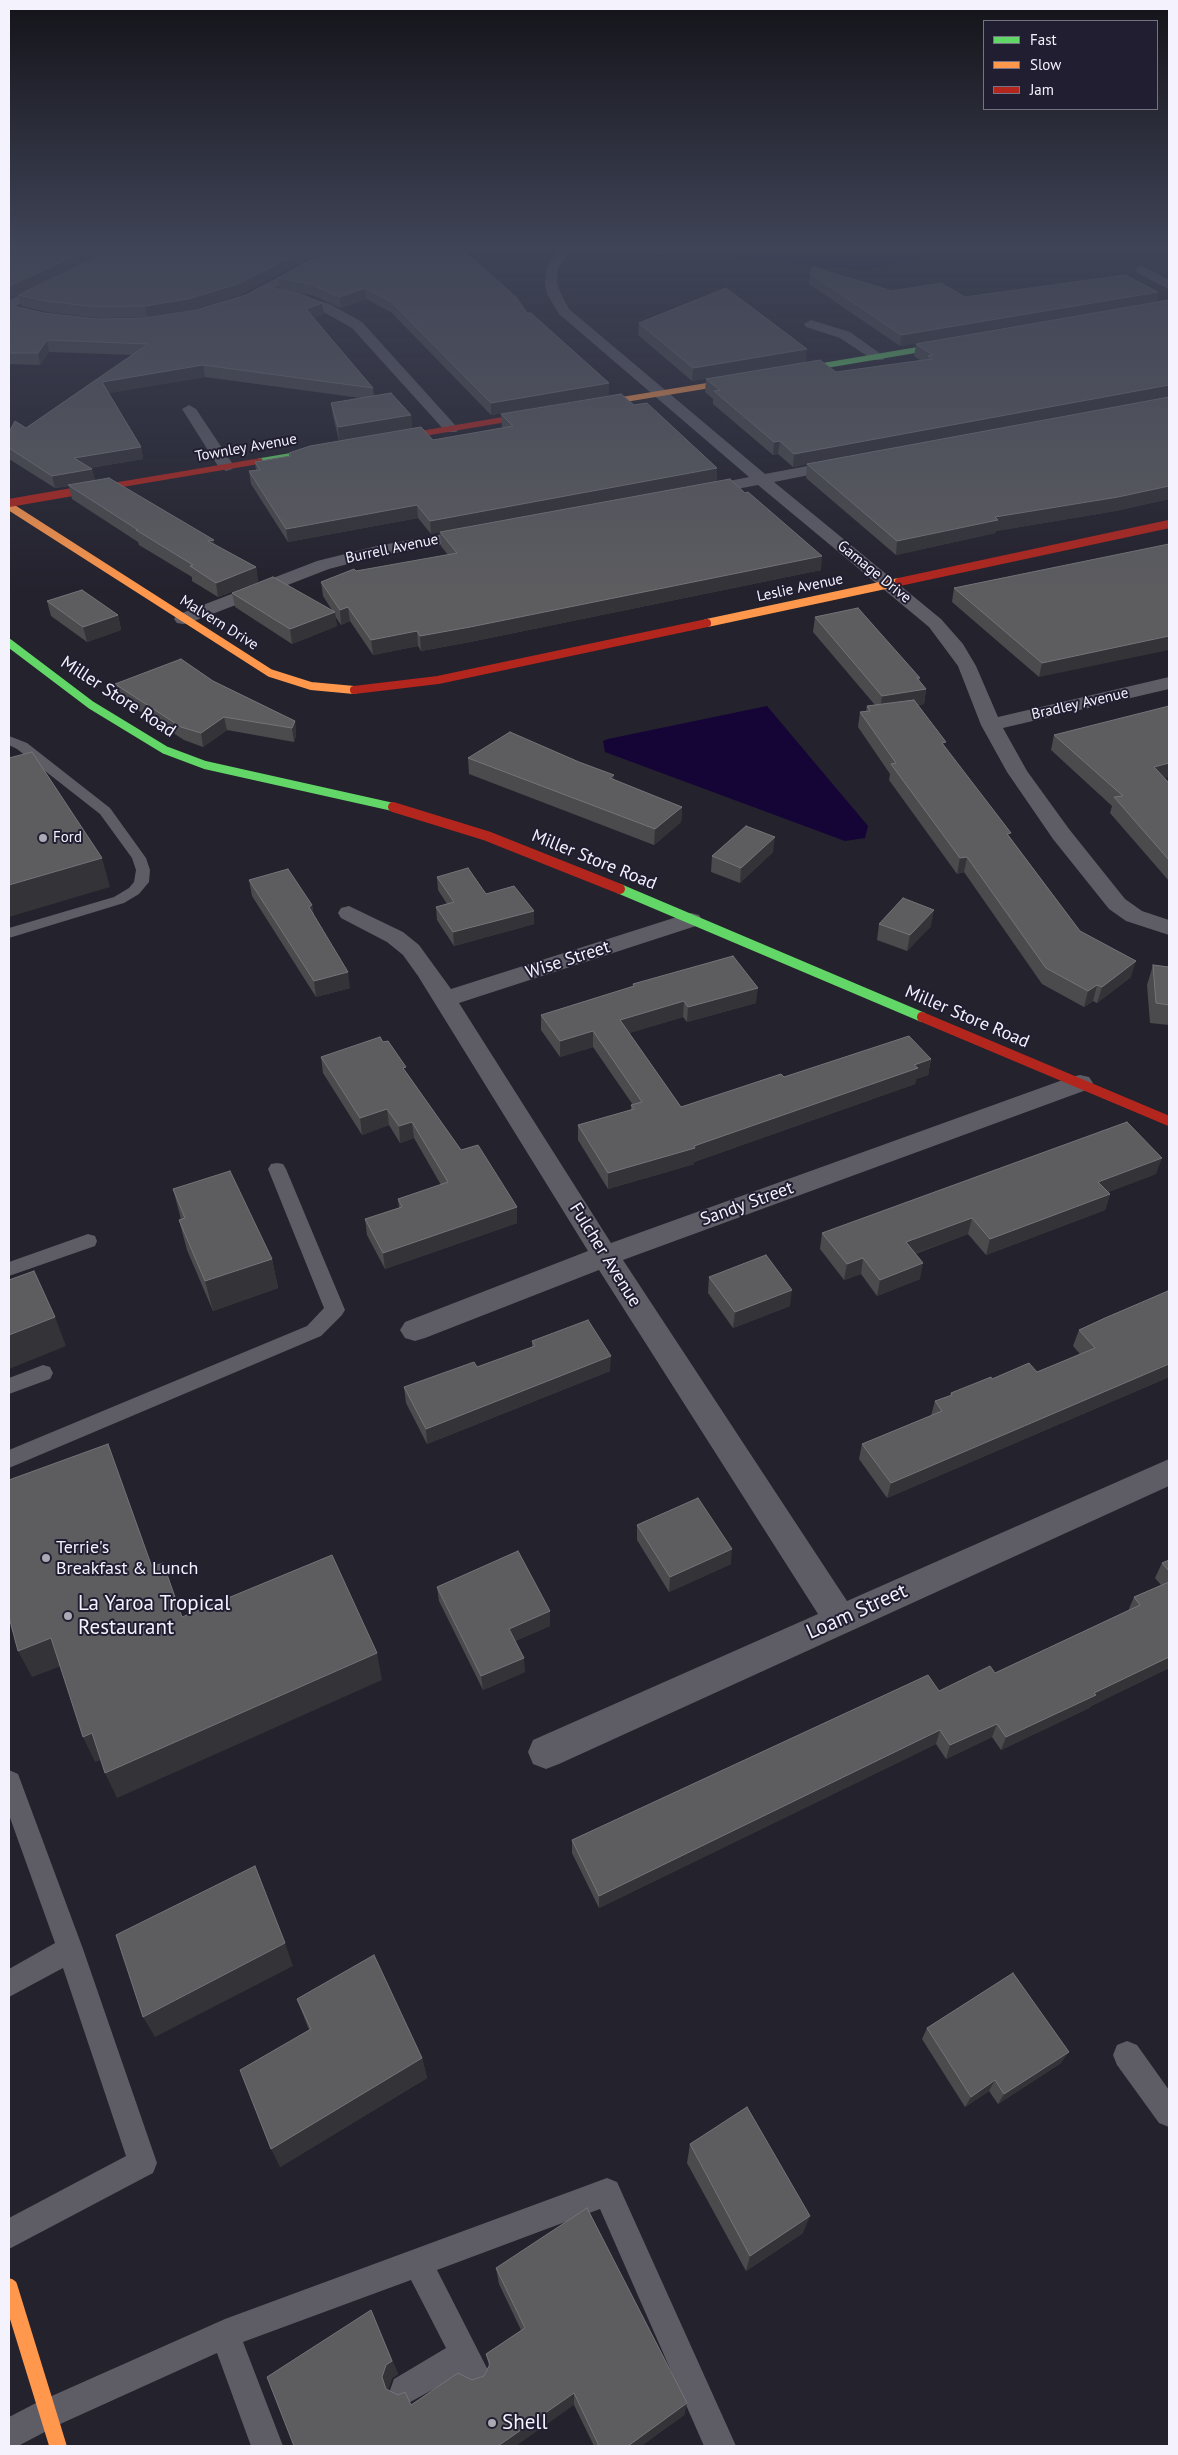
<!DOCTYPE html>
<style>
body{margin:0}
#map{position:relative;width:1178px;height:2455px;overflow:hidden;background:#24222d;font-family:"PT Sans",sans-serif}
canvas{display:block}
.frame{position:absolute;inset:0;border:10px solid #f3f2fd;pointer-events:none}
.legend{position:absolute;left:983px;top:20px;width:175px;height:90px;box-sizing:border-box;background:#211e31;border:1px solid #757383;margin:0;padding:6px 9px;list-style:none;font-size:15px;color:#f3f2fd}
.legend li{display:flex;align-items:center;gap:10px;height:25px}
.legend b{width:25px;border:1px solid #757383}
</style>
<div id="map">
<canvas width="1178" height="2455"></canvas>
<div class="frame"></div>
<ul class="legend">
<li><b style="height:6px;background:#63d668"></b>Fast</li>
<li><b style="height:6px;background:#ff974d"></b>Slow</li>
<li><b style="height:6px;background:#b3261e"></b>Jam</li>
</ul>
</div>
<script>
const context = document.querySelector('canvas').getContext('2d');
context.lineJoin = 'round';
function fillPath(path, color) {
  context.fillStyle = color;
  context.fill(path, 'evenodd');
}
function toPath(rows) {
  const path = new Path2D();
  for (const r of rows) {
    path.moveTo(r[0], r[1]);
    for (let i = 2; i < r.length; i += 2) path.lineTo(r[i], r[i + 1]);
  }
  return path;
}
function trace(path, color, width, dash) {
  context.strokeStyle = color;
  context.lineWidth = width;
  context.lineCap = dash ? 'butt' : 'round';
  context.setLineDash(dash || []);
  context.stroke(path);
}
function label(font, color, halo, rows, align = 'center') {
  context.font = font + ' "PT Sans",sans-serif';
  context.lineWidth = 4;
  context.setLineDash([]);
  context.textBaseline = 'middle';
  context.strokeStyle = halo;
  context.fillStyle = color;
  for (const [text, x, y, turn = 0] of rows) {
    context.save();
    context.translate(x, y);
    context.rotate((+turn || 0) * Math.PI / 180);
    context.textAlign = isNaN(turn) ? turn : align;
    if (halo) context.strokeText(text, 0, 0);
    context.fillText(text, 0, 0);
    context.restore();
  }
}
const water = toPath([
 [788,248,954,248,866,271,723,255],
 [767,706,868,826,865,838,845,841,605,752,603,741,608,739]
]);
const lane = toPath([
 [9,736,27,743,110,808,146,858,150,870,149,882,139,894,124,903,9,938,9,928,114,897,129,888,134,882,136,870,132,858,100,814,17,749,9,745,9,736],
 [277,1163,283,1164,286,1169,345,1310,342,1315,321,1336,9,1468,9,1450,307,1326,324,1308,268,1169,271,1164,277,1163],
 [88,1234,95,1236,97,1241,95,1246,9,1276,9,1262,88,1234],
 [43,1365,50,1367,53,1373,50,1379,9,1394,9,1378,43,1365],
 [9,1770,18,1774,21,1782,83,1949,157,2163,153,2173,9,2249,9,2218,126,2156,63,1968,9,1997,9,1969,55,1943,9,1815,9,1770],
 [1127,2041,1137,2045,1169,2090,1169,2127,1159,2123,1117,2065,1113,2055,1117,2045,1127,2041],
 [607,2178,617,2182,736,2446,704,2446,600,2209,437,2270,491,2376,487,2387,476,2391,465,2387,459,2375,405,2405,394,2401,390,2390,394,2379,446,2348,411,2280,243,2342,283,2446,251,2446,217,2353,58,2425,20,2445,9,2446,9,2417,36,2403,225,2319,607,2178]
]);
const street = toPath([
 [333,248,348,248,240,307,235,308,228,304,333,248],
 [559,248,571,248,558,269,557,283,561,294,569,309,765,474,844,459,850,461,852,464,850,467,774,482,941,619,963,644,976,666,998,717,1169,677,1169,689,1003,728,1027,771,1069,829,1125,899,1142,911,1169,920,1169,935,1126,921,1109,909,1053,839,1007,772,981,725,958,666,929,627,758,485,700,496,694,494,692,491,694,488,749,477,559,314,547,294,545,283,546,269,559,248],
 [1142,266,1169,280,1169,289,1137,273,1136,270,1137,267,1142,266],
 [53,280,59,284,58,287,9,309,9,300,53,280],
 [288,292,330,304,362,322,456,426,459,429,456,432,446,432,352,328,320,310,283,299,281,296,288,292],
 [811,320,850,332,885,357,883,360,873,360,840,338,806,327,804,324,811,320],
 [189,405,196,409,234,466,232,469,226,471,218,466,182,409,189,405],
 [476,528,482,529,484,533,482,537,378,556,329,569,189,623,183,624,177,623,174,619,177,615,317,561,377,546,476,528],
 [349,906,403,932,419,945,451,989,683,915,691,913,699,915,702,920,699,925,459,1003,611,1243,1071,1077,1080,1075,1089,1077,1093,1083,1089,1089,623,1260,847,1601,1169,1459,1169,1486,559,1764,546,1769,533,1764,528,1752,533,1740,818,1614,599,1270,425,1338,415,1341,405,1338,400,1330,405,1322,588,1251,418,976,403,955,387,942,341,918,338,913,341,908,349,906]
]);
const fastFar2 = toPath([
 [792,371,952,344],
 [260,461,325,450]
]);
const fastFar1 = toPath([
 [9,643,91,705,165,750,205,765,393,807]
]);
const fast = toPath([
 [620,889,922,1017]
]);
const slowFar2 = toPath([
 [590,405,742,380]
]);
const slowFar1 = toPath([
 [9,506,270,673,311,686,354,690],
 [707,623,899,582]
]);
const slow = toPath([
 [9,2287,58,2446]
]);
const jamFar2 = toPath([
 [390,439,537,414],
 [76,492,260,461]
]);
const jamFar1 = toPath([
 [9,503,84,490],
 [899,582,1169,524],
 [354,690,438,680,707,623],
 [393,807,397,808]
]);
const jam = toPath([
 [393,807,487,836,620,889],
 [922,1017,1169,1121]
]);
const wall = toPath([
 [9,248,329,248,239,295,190,310,147,317,99,318,47,312,21,306,18,295,102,255,9,298],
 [332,248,527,313,609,383,609,395,491,415,391,312,366,299,341,308,312,295,279,289,278,278],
 [615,248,668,248,663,254],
 [810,273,892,291,965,297,1158,292,1156,302,1169,300,1169,499,1115,511,996,531,995,533,896,555,806,478,807,464,883,450,793,467,778,454,773,455,713,404,713,399,705,392,706,379,692,381,638,335,639,323,806,362,836,372,920,360,914,356,916,344,923,342,900,346,809,284],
 [9,305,44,313,97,319,324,314,313,318,373,388,374,396,411,415,412,428,339,441,333,416,331,403,361,398,205,377,108,393,141,447,143,459,90,468,92,469,95,481,214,540,214,544,256,567,258,582,218,597,192,581,192,577,139,545,138,542,72,499,69,486,55,488,9,459,9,432,26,428,132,355,49,352,40,365,9,364],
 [634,405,717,468,717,481,821,570,470,642,421,651,418,646,373,655,350,621,341,625,335,616,337,626,292,644,235,607,232,593,332,610,323,596,321,582,356,571,448,555,441,546,440,532,431,534,418,518,288,542,251,484,249,471,256,470,255,462,289,456,289,453,433,440,503,428,502,426,501,414],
 [1169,544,1039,677,952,602,954,588],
 [47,601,118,615,121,630,87,642,51,616],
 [815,617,919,681,926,689,924,704,918,705,945,747,1010,837,1080,931,1131,977,1097,1003,1093,1001,1084,1007,1042,984,964,872,957,874,889,780,890,774,858,727,860,712,866,711,867,706,875,705,813,632],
 [213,681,295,721,296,735,294,742,227,730,203,747,184,740,118,697,115,684],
 [1054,735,1165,778,1169,783,1169,881,1110,813,1112,806,1051,750],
 [468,758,614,780,682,807,681,822,654,845,469,774],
 [773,852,740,883,711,872,712,856],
 [437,877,486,894,534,924,454,946,437,920,436,907,447,904,438,890],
 [249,880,312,905,314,916,350,988,316,997,252,896],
 [879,924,931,926,907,951,877,940],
 [1153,965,1169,967,1169,1025,1150,1023,1147,985],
 [633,984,756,1003,687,1022,683,1017,629,1033,681,1107,784,1077,931,1059,928,1075,916,1079,915,1084,694,1162,694,1164,608,1189,578,1140,578,1125,631,1110,631,1105,633,1105,593,1047,560,1057,541,1030,541,1015,633,987],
 [321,1057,407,1073,461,1150,517,1223,385,1269,367,1235,365,1219,399,1208,398,1199,441,1185,414,1138,400,1143,389,1125,362,1135,323,1073],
 [1156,1174,1108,1192,1110,1194,1105,1210,986,1255,968,1234,915,1254,920,1279,877,1296,861,1274,844,1280,820,1249,822,1233],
 [173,1189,272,1259,278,1288,213,1311,187,1250,179,1220,181,1219],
 [709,1277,790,1306,733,1328,708,1293],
 [1079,1330,1169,1377,887,1498,859,1459,862,1444,931,1416,935,1401,950,1396,951,1393,992,1379,1037,1372,1080,1354,1073,1346],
 [532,1341,610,1371,427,1444,406,1403,404,1387,477,1367,532,1347],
 [637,1525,731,1564,669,1592,637,1540],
 [1169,1560,1169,1668,1091,1706,1089,1708,1001,1750,992,1737,946,1759,936,1744,599,1908,572,1853,572,1840,939,1691,995,1673,1128,1611,1134,1597,1161,1585,1155,1578,1162,1563],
 [437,1587,550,1611,550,1626,515,1641,525,1672,483,1690,439,1601],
 [297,1999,422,2058,427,2078,280,2167,309,2030],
 [927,2028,1061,2063,998,2104,989,2091,965,2107,922,2039],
 [690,2144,803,2233,746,2271,687,2163],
 [496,2268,687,2403,684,2415,641,2446,594,2446,574,2405,294,2446,371,2310,398,2374,392,2378,388,2389,389,2391,412,2405,472,2380,484,2376,489,2366,486,2354,521,2330,499,2284]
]);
const shadedWall = toPath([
 [92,248,117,248,9,298,9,286],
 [308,248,329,248,239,295,190,310,147,317,145,306],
 [663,248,668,248,663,254],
 [365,288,366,299,341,308,340,297],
 [1158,292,1155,303,900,346,901,335],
 [322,303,324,314,307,320,306,309],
 [47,340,49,352,40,365,38,353],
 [807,349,806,362,692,381,693,368],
 [203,365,205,377,104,394,102,382],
 [609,383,609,395,491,415,491,403],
 [1169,385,1169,397,793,467,794,454],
 [411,415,412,428,339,441,338,427],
 [780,441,778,454,773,455,774,442],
 [141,447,143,459,77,470,74,458],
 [717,468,717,481,431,534,430,521],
 [92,469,95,482,55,488,52,476],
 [1169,486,1169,499,1115,511,996,531,995,533,896,555,897,541,995,517],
 [417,505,418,518,288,542,286,529],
 [214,540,216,554,208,541],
 [822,556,821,570,470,642,421,651,420,636],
 [256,567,258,582,218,597,216,583],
 [348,607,350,621,341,625,340,610],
 [335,612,337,626,292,644,290,629],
 [118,615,121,630,87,642,83,627],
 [417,631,418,646,373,655,371,640],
 [1169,636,1169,650,1039,677,1042,663],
 [917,678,920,678,918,690,926,689,924,704,880,711,882,696],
 [224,717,227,730,203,747,201,733],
 [295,721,296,735,294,742,292,728],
 [1169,763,1169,777,1150,782,1154,767],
 [614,775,614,790,610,778],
 [682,807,681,822,654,845,655,829],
 [775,837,773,852,740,883,741,868],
 [967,857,964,872,957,874,960,858],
 [102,858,110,887,9,917,9,885],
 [312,905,315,921,309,907],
 [934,910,931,926,907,951,910,935],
 [534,911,534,924,454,946,453,932],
 [1136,961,1131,977,1097,1003,1102,987],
 [348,972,350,988,316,997,314,981],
 [1097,985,1093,1001,1084,1007,1088,991],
 [758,988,756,1003,687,1022,688,1007],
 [684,1001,683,1017,620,1036,620,1020],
 [593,1031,593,1047,560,1057,560,1041],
 [931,1059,928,1075,916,1079,915,1084,694,1162,694,1164,608,1189,608,1173,694,1146],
 [387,1109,389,1125,362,1135,360,1118],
 [412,1122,414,1138,400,1143,399,1126],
 [1162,1158,1156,1174,1092,1198,1098,1182],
 [1110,1194,1105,1210,986,1255,990,1239],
 [517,1207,517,1223,385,1269,383,1253],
 [972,1218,968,1234,902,1258,906,1242],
 [863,1258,861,1274,844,1280,847,1264],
 [272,1259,278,1288,213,1311,205,1281],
 [923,1263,920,1279,877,1296,880,1280],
 [792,1290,790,1306,733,1328,735,1312],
 [55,1317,66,1346,9,1369,9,1335],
 [611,1356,610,1371,427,1444,426,1429],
 [1169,1364,1169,1377,887,1498,891,1483],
 [732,1549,731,1564,669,1592,670,1577],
 [550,1611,550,1626,510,1643,509,1629],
 [51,1638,64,1665,32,1677,18,1651],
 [377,1653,382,1680,117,1798,105,1773],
 [1169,1657,1169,1668,1091,1706,1089,1708,1001,1750,1006,1737,1094,1693],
 [524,1658,525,1672,483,1690,481,1676],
 [997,1724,992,1737,946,1759,950,1745],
 [940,1730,936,1744,599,1908,599,1896],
 [92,1733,104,1759,95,1762,83,1737],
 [285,1943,293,1966,155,2037,143,2017],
 [1069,2052,1061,2063,998,2104,1004,2094],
 [422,2058,427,2078,280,2167,271,2149],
 [995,2080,989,2091,965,2107,971,2097],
 [810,2216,803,2233,746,2271,750,2256],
 [371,2310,398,2374,392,2378,388,2389,392,2402,386,2389,382,2377],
 [574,2393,574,2405,516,2446,498,2446],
 [687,2403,684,2415,641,2446,628,2446]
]);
const building = toPath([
 [9,248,92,248,9,286,9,248],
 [116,248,308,248,238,284,188,299,145,306,97,307,45,301,18,295,116,248],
 [332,248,461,248,516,297,527,313,531,313,609,383,491,403,390,301,365,288,340,297,310,284,278,278,332,248],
 [813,267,892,291,941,283,965,297,1125,275,1158,292,901,335,810,273,813,267],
 [263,286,301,294,322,303,306,309,373,388,203,365,102,382,141,447,74,458,92,469,52,476,9,448,9,432,15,421,26,428,148,344,47,340,38,353,9,353,9,305,44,313,97,319,145,318,196,310,249,294,263,286],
 [726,288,807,349,693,368,639,323,726,288],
 [1169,300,1169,385,794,454,780,441,774,442,714,391,720,390,706,379,820,360,836,372,932,359,928,356,933,355,916,344,1169,300],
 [391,393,411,415,338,427,331,403,391,393],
 [621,394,634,405,647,403,717,468,430,521,417,505,286,529,249,471,260,470,255,462,291,456,289,453,310,446,421,427,433,440,513,426,501,414,621,394],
 [1169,397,1169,486,1118,497,995,517,998,520,897,541,807,464,1169,397],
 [109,478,214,540,208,541,256,567,216,583,190,566,193,565,136,530,138,530,68,485,109,478],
 [730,479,745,493,748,492,822,556,470,627,420,636,417,631,371,640,348,607,340,610,321,582,354,569,356,571,457,553,440,532,730,479],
 [1169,544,1169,636,1042,663,954,588,1169,544],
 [273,577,335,612,290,629,232,593,273,577],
 [82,590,118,615,83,627,47,601,82,590],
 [858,608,920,678,917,678,926,689,882,696,815,617,858,608],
 [181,659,213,681,295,721,292,728,224,717,201,733,181,727,115,684,181,659],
 [914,700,946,742,942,743,1011,833,1007,834,1080,931,1136,961,1102,987,1097,985,1088,991,1046,968,967,857,960,858,891,764,896,763,860,712,870,711,867,706,914,700],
 [1169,706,1169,763,1154,767,1169,783,1169,860,1114,797,1123,796,1054,735,1169,706],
 [510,732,579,762,614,775,610,778,682,807,655,829,468,758,510,732],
 [32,752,102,858,9,885,9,758,32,752],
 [746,826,775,837,741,868,712,856,746,826],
 [468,868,486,894,514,886,534,911,453,932,436,907,454,902,437,877,468,868],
 [288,869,312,905,309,907,348,972,314,981,249,880,288,869],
 [903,898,934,910,910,935,879,924,903,898],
 [733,956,758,988,688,1007,684,1001,620,1020,681,1107,781,1074,784,1077,909,1036,931,1059,914,1065,918,1068,694,1146,695,1148,608,1173,578,1125,634,1109,631,1105,642,1102,593,1031,560,1041,541,1015,634,986,633,984,733,956],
 [1153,965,1169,967,1169,1005,1156,1003,1153,965],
 [380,1037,383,1042,388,1041,406,1067,403,1068,461,1150,478,1145,517,1207,383,1253,365,1219,402,1207,398,1199,448,1182,412,1122,399,1126,387,1109,360,1118,321,1057,380,1037],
 [1127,1122,1162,1158,1098,1182,1110,1194,990,1239,972,1218,906,1242,923,1263,880,1280,863,1258,847,1264,822,1233,1127,1122],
 [230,1171,272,1259,205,1281,179,1220,185,1218,173,1189,230,1171],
 [766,1255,792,1290,735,1312,709,1277,766,1255],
 [34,1271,55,1317,9,1335,9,1280,34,1271],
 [1168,1291,1169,1292,1169,1364,891,1483,862,1444,942,1411,935,1401,952,1395,951,1393,991,1377,992,1379,1029,1363,1037,1372,1095,1348,1079,1330,1105,1318,1168,1291],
 [588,1320,611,1356,426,1429,404,1387,474,1362,477,1367,535,1346,532,1341,588,1320],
 [108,1444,152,1567,163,1563,182,1617,332,1555,377,1653,105,1773,92,1733,83,1737,51,1638,18,1651,9,1617,9,1480,108,1444],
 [698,1498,732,1549,670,1577,637,1525,698,1498],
 [518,1551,550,1611,509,1629,524,1658,481,1676,437,1587,518,1551],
 [1169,1560,1169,1571,1162,1563,1169,1560],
 [1169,1582,1169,1657,1094,1693,1096,1695,1006,1737,997,1724,950,1745,940,1730,599,1896,572,1840,928,1675,939,1691,990,1666,995,1673,1140,1605,1134,1597,1169,1582],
 [255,1866,285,1943,143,2017,116,1935,255,1866],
 [374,1955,422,2058,271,2149,240,2070,311,2029,297,1999,374,1955],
 [1013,1973,1069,2052,1004,2094,995,2080,971,2097,927,2028,1013,1973],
 [747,2107,810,2216,750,2256,690,2144,747,2107],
 [587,2208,687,2403,628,2446,599,2446,574,2393,498,2446,294,2446,267,2377,371,2310,392,2361,386,2365,382,2377,386,2389,398,2395,405,2392,411,2405,458,2373,472,2380,484,2376,490,2364,486,2354,525,2328,496,2268,587,2208]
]);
const markers = [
 [43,838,5,"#aba9b4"],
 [46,1558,5,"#aba9b4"],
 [68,1616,5,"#aba9b4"],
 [492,2423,5,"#aba9b4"]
];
const farStreetnames = [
 ["Townley Avenue",246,448,-10],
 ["Burrell Avenue",392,549,-12],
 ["Gamage Drive",874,572,39],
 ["Leslie Avenue",800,588,-12],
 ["Malvern Drive",219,623,32],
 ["Bradley Avenue",1080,704,-13]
];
const farPoinames = [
 ["Ford",53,838]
];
const streetNames = [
 ["Miller Store Road",118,697,33],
 ["Miller Store Road",594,860,22],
 ["Wise Street",568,960,-18],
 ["Miller Store Road",967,1017,23],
 ["Sandy Street",747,1204,-20],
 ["Fulcher Avenue",605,1255,58]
];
const poiNames = [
 ["Terrie's",56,1548],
 ["Breakfast & Lunch",56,1569]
];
const nearPoinames = [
 ["La Yaroa Tropical",78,1604],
 ["Restaurant",78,1628],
 ["Shell",502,2423]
];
const nearStreetnames = [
 ["Loam Street",857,1612,-24]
];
fillPath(water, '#150537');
fillPath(lane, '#5e5d66');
fillPath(street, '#5e5d66');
trace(fastFar2, '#63d668', 5.5);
trace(fastFar1, '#63d668', 8);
trace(fast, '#63d668', 10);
trace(slowFar2, '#ff974d', 5.5);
trace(slowFar1, '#ff974d', 8);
trace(slow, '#ff974d', 17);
trace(jamFar2, '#b3261e', 5.5);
trace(jamFar1, '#b3261e', 8);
trace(jam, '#b3261e', 10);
fillPath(wall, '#4b4b4d');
fillPath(shadedWall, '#343338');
fillPath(building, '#5d5d60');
trace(building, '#747479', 1);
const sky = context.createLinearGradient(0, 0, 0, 592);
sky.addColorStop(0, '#141319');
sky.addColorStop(0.42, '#3f4457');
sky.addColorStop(1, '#3f445700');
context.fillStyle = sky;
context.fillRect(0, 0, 1178, 592);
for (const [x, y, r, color] of markers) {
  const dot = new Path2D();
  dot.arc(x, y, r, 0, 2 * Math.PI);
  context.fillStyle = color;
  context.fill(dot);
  trace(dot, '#211e31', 2);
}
label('15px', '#f3f2fd', '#211e31', farStreetnames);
label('15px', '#f3f2fd', '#211e31', farPoinames, 'left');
label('18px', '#f3f2fd', '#211e31', streetNames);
label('18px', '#f3f2fd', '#211e31', poiNames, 'left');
label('21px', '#f3f2fd', '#211e31', nearPoinames, 'left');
label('21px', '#f3f2fd', '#211e31', nearStreetnames);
</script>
